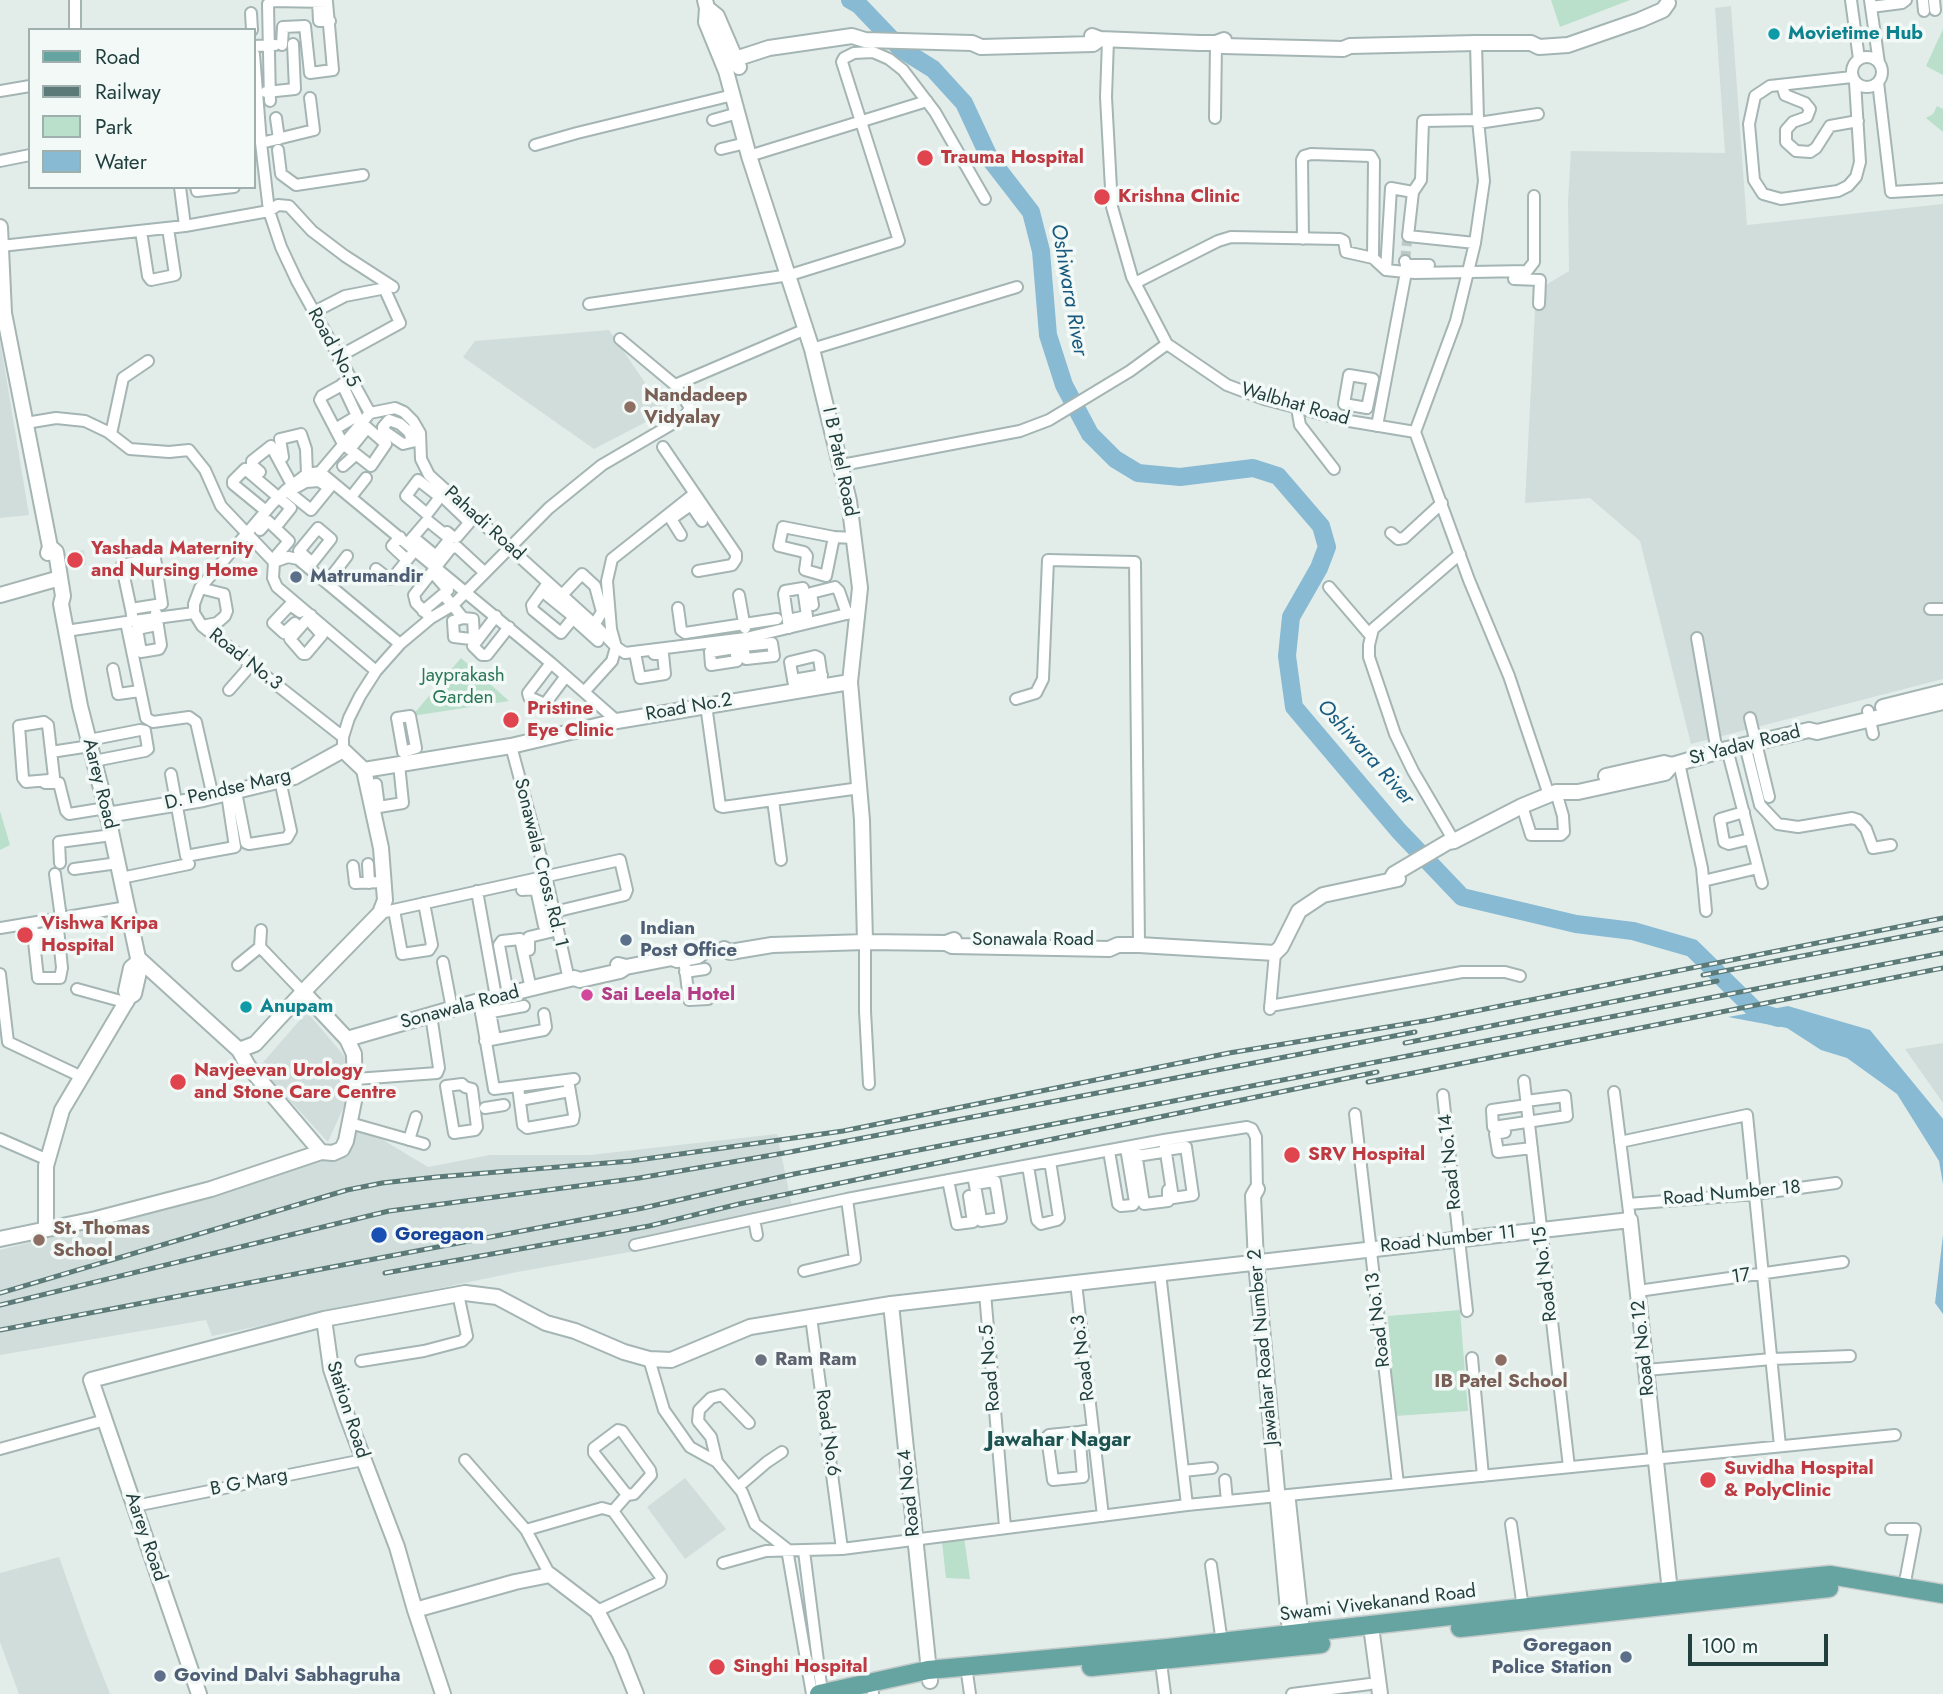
<!DOCTYPE html>
<style>
body{margin:0}
#map{position:relative;width:1943px;height:1694px;overflow:hidden;background:#e2edea;font-family:Jost,sans-serif}
canvas{display:block}
.legend{position:absolute;left:28px;top:28px;width:228px;height:161px;box-sizing:border-box;background:#f3f9f7;border:2px solid #9fafad;margin:0;padding:9px 12px;list-style:none;font-size:21px;color:#213f3d}
.legend li{display:flex;align-items:center;gap:14px;height:35px}
.legend b{width:35px;border:2px solid #9fafad}
.scale{position:absolute;left:1688px;top:1634px;width:140px;height:32px;box-sizing:border-box;border:4px solid #213f3d;border-top:0;padding-left:9px;font-size:21px;line-height:24px;white-space:nowrap;color:#213f3d;-webkit-text-stroke:5px #f3f9f7;paint-order:stroke}
</style>
<div id="map">
<canvas width="1943" height="1694"></canvas>
<ul class="legend">
<li><b style="height:9px;background:#65a4a1"></b>Road</li>
<li><b style="height:9px;background:#5c7b78"></b>Railway</li>
<li><b style="height:19px;background:#badfcb"></b>Park</li>
<li><b style="height:19px;background:#88bad4"></b>Water</li>
</ul>
<div class="scale">100 m</div>
</div>
<script>
const context = document.querySelector('canvas').getContext('2d');
context.lineJoin = 'round';
function fillPath(path, color) {
  context.fillStyle = color;
  context.fill(path, 'evenodd');
}
function toPath(rows) {
  const path = new Path2D();
  for (const r of rows) {
    if (r.length === 3) {
      path.moveTo(r[0] + r[2], r[1]);
      path.arc(r[0], r[1], r[2], 0, 2 * Math.PI);
      continue;
    }
    path.moveTo(r[0], r[1]);
    for (let i = 2; i < r.length; i += 2) path.lineTo(r[i], r[i + 1]);
  }
  return path;
}
function trace(path, color, width, dash) {
  context.strokeStyle = color;
  context.lineWidth = width;
  context.lineCap = dash ? 'butt' : 'round';
  context.setLineDash(dash || []);
  context.stroke(path);
}
function label(font, color, halo, rows, align = 'center') {
  context.font = font + ' Jost,sans-serif';
  context.lineWidth = 7;
  context.setLineDash([]);
  context.textBaseline = 'middle';
  context.strokeStyle = halo;
  context.fillStyle = color;
  for (const [text, x, y, turn = 0] of rows) {
    context.save();
    context.translate(x, y);
    context.rotate((+turn || 0) * Math.PI / 180);
    context.textAlign = isNaN(turn) ? turn : align;
    if (halo) context.strokeText(text, 0, 0);
    context.fillText(text, 0, 0);
    context.restore();
  }
}
const built = toPath([
 [1731,6,1747,225,1943,204,1943,679,1691,744,1640,541,1590,498,1525,503,1536,291,1569,271,1568,201,1571,151,1725,153,1715,8],
 [609,330,665,412,594,449,463,357,475,341],
 [0,340,29,515,0,518],
 [84,550,86,565,64,569,63,555],
 [307,1012,346,1058,348,1097,328,1142,259,1067],
 [1943,1043,1943,1103,1905,1049],
 [358,1125,428,1167,490,1155,590,1155,777,1134,793,1211,630,1252,517,1272,212,1336,206,1320,0,1355,0,1250,83,1229,304,1163,343,1157],
 [685,1478,726,1529,685,1559,647,1507],
 [59,1557,86,1633,110,1694,19,1694,0,1642,0,1573]
]);
const green = toPath([
 [1551,0,1630,0,1560,27],
 [1943,29,1943,75,1926,66],
 [1937,106,1943,109,1943,132,1926,118,1933,114],
 [461,658,509,701,412,716],
 [0,811,10,845,0,850],
 [1460,1310,1468,1411,1395,1416,1388,1316],
 [964,1537,970,1579,946,1578,942,1542]
]);
const water = toPath([
 [1788,1006,1870,1030,1943,1119,1943,1184,1939,1161,1897,1094,1847,1058,1821,1050,1787,1028,1728,1017],
 [1943,1235,1943,1314,1935,1303]
]);
const river = toPath([
 [850,0,859,5,901,49,933,69,964,103,990,159,1031,212,1041,251,1048,335,1064,385,1090,434,1115,459,1138,473,1180,477,1253,468,1278,476,1321,526,1327,547,1319,568,1291,617,1287,656,1294,707,1399,831,1462,897,1576,924,1633,931,1692,948,1756,1011,1778,1018]
]);
const minorTunnel = toPath([
 [1405,261,1407,241]
]);
const minor = toPath([
 [75,0,75,30],
 [1851,0,1859,59],
 [1870,0,1879,63],
 [1923,0,1924,11],
 [1934,0,1935,10],
 [318,1,319,21,330,21],
 [1871,7,1902,3,1906,0],
 [251,13,252,30],
 [1108,40,1106,97,1112,207,1132,277,1167,344,1227,385,1264,399,1349,421,1415,432],
 [1476,43,1478,120,1484,181,1475,243,1456,321,1415,432,1469,580,1509,676,1549,795],
 [254,46,275,45],
 [254,54,261,143,269,211,281,247,297,281,370,413],
 [1867,72,15],
 [1852,77,1770,86,1755,96,1749,124,1754,180,1763,194,1781,199,1838,191,1848,186,1856,177,1860,162,1855,82],
 [1878,82,1891,192,1943,189],
 [1782,85,1785,95,1805,103,1810,109,1807,117,1793,122,1786,130,1786,142,1796,151,1810,152,1816,148,1830,126,1858,121],
 [0,91,30,86],
 [266,92,295,89,293,44],
 [270,101,268,4,273,1,327,2,333,70,310,73,305,26,283,27,282,45],
 [276,118,279,139],
 [1215,118,1216,43],
 [713,120,738,113],
 [1478,123,1538,114],
 [261,143,314,130,310,98],
 [535,145,577,133,733,95],
 [721,149,746,143],
 [278,150,281,174,296,185,363,175],
 [749,156,927,101],
 [0,161,30,155],
 [180,187,185,226],
 [196,187,197,191,234,187],
 [1413,192,1421,180,1423,121,1478,120],
 [141,231,148,276,151,280,175,275,168,228],
 [1303,239,1302,160,1304,156,1311,154,1371,156,1374,161,1373,258,1386,270,1415,273,1527,271,1534,262,1534,196],
 [1,246,185,226,269,211,278,205,289,206,312,231,345,256,393,287],
 [1405,261,1406,265,1429,265],
 [1386,270,1391,188,1413,192,1408,236,1475,243],
 [1514,279,1540,280,1539,304],
 [1135,283,1218,241,1231,237,1340,239,1344,241,1346,252,1373,258],
 [589,304,790,275,899,241,842,62,844,58,854,53,873,52,889,59,903,70,935,112,985,199],
 [314,312,345,296,381,289,385,290,400,323,338,357],
 [620,339,675,385,806,329],
 [812,349,1017,287],
 [1349,375,1373,379,1367,408,1344,404,1349,375],
 [351,380,322,396,320,400,343,444,371,466,386,444,356,418],
 [1297,408,1300,425,1334,469],
 [370,413,395,408,404,412,413,421,420,433,421,459,429,475,595,625,616,647,625,653,746,638,859,611],
 [26,423,56,418,85,421,108,432,130,449,169,452,189,450,205,470,221,506,274,562],
 [1377,426,1406,272],
 [335,429,357,416,342,384],
 [111,434,123,378,148,361],
 [412,440,409,432,400,424,389,420,383,427,383,430,403,444,420,440],
 [663,447,736,554,736,559,732,565,698,571],
 [350,449,367,428],
 [283,457,280,439,301,434,306,449,307,474],
 [842,465,1020,431,1049,420,1130,371,1167,344],
 [343,466,353,457],
 [260,472,252,465,252,461,271,446,292,485],
 [320,472,551,663,617,721],
 [418,480,440,497,427,514,406,496,418,480],
 [297,487,306,482,319,481,329,488],
 [286,490,311,510,333,483],
 [351,497,366,478],
 [446,500,469,522],
 [691,505,702,521],
 [266,511,233,484,233,481,245,469,291,508,279,523],
 [318,528,331,539,312,563,299,551,318,528],
 [260,530,268,521,289,541,277,555],
 [447,532,453,537,457,537,475,516],
 [1391,533,1398,539,1404,538,1442,503],
 [681,535,671,519,698,500],
 [400,537,392,546,407,560],
 [834,537,826,576,805,570,807,556,804,552,779,546,783,527,834,537,854,538],
 [408,543,426,522,428,521,448,537,449,540,436,556,413,537],
 [274,562,288,557,298,559,400,644],
 [274,562,273,578,277,587,376,671],
 [376,569,389,579,392,579,415,550],
 [327,582,347,556],
 [548,583,532,605,533,610,561,633,579,611],
 [1329,587,1370,635],
 [200,588,224,594,227,611,225,616,217,623,202,626],
 [542,591,574,617],
 [444,595,463,618,473,619,474,637,471,639,454,637,453,621,463,618],
 [562,595,582,574,595,586,602,612,589,633],
 [739,595,745,628],
 [813,605,811,593,835,587,839,591,847,614],
 [678,608,681,630,685,633,777,619],
 [131,609,162,604,155,558,122,565,122,567,131,609,133,621],
 [1930,609,1943,609],
 [423,611,448,590,432,572],
 [194,613,126,622,146,718,153,722,189,717,196,722,213,797],
 [311,615,290,639,303,654,306,654,322,635,312,624],
 [496,616,473,646,482,655,487,655,509,627],
 [431,618,416,603,414,595,451,548,457,547,484,572],
 [788,620,807,616,803,588,785,591,784,594,789,628],
 [295,623,284,633,273,623,290,605,300,612],
 [578,623,598,641],
 [152,626,137,629,141,652,159,649,161,645,156,613],
 [66,631,126,622],
 [1697,638,1717,752],
 [742,639,743,642,743,646,745,657,746,659,774,656,772,643,743,646],
 [735,648,737,661,711,665,710,652,735,648],
 [635,653,640,678,665,674,663,654,654,654],
 [551,663,528,693,529,697,545,704,566,676],
 [113,669,118,694,140,691],
 [793,680,822,675],
 [229,690,251,665],
 [795,691,790,662,815,656,819,658,823,686],
 [584,692,612,661,616,647,611,629,607,581,612,559,694,494],
 [1016,699,1036,693,1043,679,1048,560,1135,562,1139,945],
 [706,705,720,806,723,807,860,788],
 [1868,711,1873,734],
 [410,716,416,748,403,752,397,718,410,716],
 [1750,718,1769,797],
 [44,722,48,725,54,777,49,780,26,782,23,778,19,726,44,722],
 [343,737,202,626,194,613,194,604,200,588,272,504,286,490,307,474,320,472,370,413],
 [89,740,140,730,145,731,148,749,145,751,94,761],
 [1745,745,1760,805,1778,824,1798,827,1852,818,1858,820,1866,829,1873,848,1891,845],
 [511,746,546,876,569,980],
 [1727,749,1762,883],
 [343,750,343,737,349,718,360,696,376,671,400,644,431,618,453,605,549,508,602,465,684,417,689,410,689,406,675,385],
 [51,752,90,746],
 [1679,763,1702,868,1706,911],
 [171,774,186,856,235,847,227,794],
 [45,783,59,783,66,811,69,814,106,808],
 [376,784,379,807],
 [236,792,246,843,249,844,287,838,291,831,280,780],
 [773,800,781,860],
 [1522,806,1531,835,1561,835,1564,832,1563,816,1556,792],
 [373,808,403,803,399,764],
 [1744,812,1720,819,1724,842,1729,844,1750,839],
 [1454,841,1413,771,1395,734,1369,657,1369,645,1373,629,1460,554],
 [60,863,59,842,112,835],
 [368,864,369,883],
 [353,866,355,883,384,882],
 [74,869,118,863],
 [55,874,61,918],
 [121,878,189,864],
 [1703,881,1758,868],
 [522,890,536,889,544,926],
 [477,891,496,997],
 [394,910,402,954,429,950,432,945,424,903],
 [380,913,620,860,627,890,625,895,554,912],
 [32,923,38,978,60,978,62,968,57,919],
 [0,928,127,907],
 [33,935,58,931],
 [865,942,865,1011,869,1084],
 [260,947,303,992],
 [529,950,529,937,558,930],
 [684,959,689,1000,708,999],
 [443,962,452,1009],
 [238,965,260,947,261,930],
 [685,972,705,969],
 [0,974,8,1042,82,1077],
 [77,989,128,1003],
 [508,994,499,945,502,941,520,939,531,989],
 [479,1001,494,1089,574,1079],
 [1270,1006,1462,972,1505,972,1520,976],
 [1270,1009,1275,953],
 [490,1012,495,1039],
 [481,1014,524,1006],
 [485,1041,544,1030,546,1027,544,1014],
 [356,1079,437,1073,439,1068,431,1015],
 [1524,1081,1569,1467],
 [462,1084,465,1087,472,1089,477,1127,475,1130,454,1133,446,1086,462,1084],
 [518,1087,523,1125,527,1128,573,1120,574,1115,568,1080],
 [1614,1092,1630,1220],
 [1443,1095,1467,1311],
 [520,1100,570,1091],
 [1526,1101,1565,1096,1567,1116,1493,1127,1492,1110,1527,1105],
 [485,1108,504,1105],
 [1355,1114,1398,1484],
 [350,1123,424,1144],
 [1505,1132,1495,1134,1498,1152,1532,1148],
 [0,1139,48,1160],
 [409,1140,416,1117],
 [1164,1140,1173,1198,1193,1195,1186,1147,1166,1150],
 [1620,1142,1747,1115,1780,1446],
 [1135,1146,1144,1204,1168,1201,1168,1190],
 [1109,1151,1118,1204,1121,1206,1133,1205,1135,1202,1126,1148],
 [1137,1156,1162,1152],
 [1028,1166,1037,1220,1041,1224,1057,1220,1059,1218,1050,1161],
 [973,1176,974,1180,981,1219,981,1221,1001,1218,995,1181,975,1184],
 [948,1180,957,1224,973,1222,969,1196],
 [1628,1204,1755,1194,1836,1183],
 [754,1219,757,1235],
 [635,1245,847,1199,1164,1140,1247,1127,1252,1129,1256,1137,1257,1189],
 [804,1271,855,1259,847,1199],
 [1160,1273,1187,1505],
 [1076,1283,1103,1516],
 [1638,1291,1843,1262],
 [985,1293,1005,1527],
 [811,1317,842,1549],
 [1472,1358,1483,1476],
 [649,1359,664,1410,690,1447,717,1462,742,1492,755,1524,787,1549,812,1694],
 [361,1361,424,1351,462,1341,467,1336,458,1294],
 [1646,1370,1772,1359,1850,1356],
 [1079,1432,1083,1477,1053,1480,1047,1437,1049,1435,1079,1432,1093,1430],
 [0,1449,105,1420],
 [465,1460,526,1530,550,1575],
 [717,1462,711,1437,698,1421,699,1410,711,1398,722,1395,749,1423],
 [1183,1471,1212,1468],
 [1225,1480,1227,1501],
 [738,1487,767,1462,782,1452],
 [135,1506,363,1460],
 [613,1511,627,1495,594,1453,594,1448,618,1430,622,1431,650,1470,651,1475,634,1494,627,1495],
 [1511,1524,1523,1608],
 [1891,1529,1915,1529,1904,1587],
 [526,1530,602,1508,613,1511,661,1577,660,1582,597,1611],
 [804,1551,822,1693],
 [723,1563,766,1551,842,1549,1187,1505,1895,1435],
 [1211,1565,1222,1643],
 [1160,1655,1165,1694],
 [966,1666,970,1694],
 [873,1693,873,1694],
 [1292,1694,1370,1684]
]);
const tertiary = toPath([
 [705,0,707,8,706,22,726,71,749,156,812,349,849,501,860,588,850,682,862,820,865,942],
 [707,8,717,16,739,67],
 [1092,36,1100,39,1200,43,1216,43,1224,40],
 [1216,43,1223,46,1343,49,1350,46,1476,43,1531,43,1539,47,1568,45,1640,20,1663,10,1668,3],
 [723,63,769,48,852,36,865,40,972,43,981,47,1093,44,1100,39],
 [0,227,4,313,50,547,48,553],
 [50,547,56,552,63,596,61,604,80,706,106,808,138,958,137,963],
 [0,595,60,578],
 [1883,707,1943,692],
 [364,770,511,746,617,721,850,682],
 [1606,776,1664,763,1672,765],
 [107,815,203,799,294,777,343,750,364,770],
 [1391,879,1394,874,1448,842,1454,841,1522,806,1556,792,1578,792,1665,773,1672,765,1727,749,1809,730,1817,732,1943,702],
 [946,943,952,946,1109,949,1118,945,1139,945,1275,953,1281,947,1299,911,1323,895,1398,879],
 [724,949,730,952,772,945,865,942,946,943,954,940],
 [138,958,239,1050,248,1066,321,1152,333,1153,342,1149,346,1141,355,1096,354,1054,347,1039,303,992,255,1044,239,1050],
 [618,965,626,967,672,958,677,960,698,956,702,953],
 [303,992,380,913,385,900,381,848,364,770],
 [347,1039,479,1001,574,978,580,980,620,971,626,967],
 [1257,1189,1253,1196,1256,1262,1291,1643],
 [46,1229,46,1166,62,1110,129,997,134,994,139,972,137,963,131,968,126,991,129,997],
 [0,1239,96,1219,211,1189,321,1152],
 [891,1304,930,1681],
 [324,1319,331,1369,347,1416,397,1547,415,1610,443,1694],
 [1288,1501,1303,1641],
 [415,1610,515,1582,550,1575,597,1611,620,1654,636,1694],
 [1371,1626,1380,1694],
 [199,1694,91,1380,324,1319,465,1293,497,1297,546,1323,575,1331,624,1352,649,1359,671,1360,750,1327,891,1304,1630,1220,1671,1601]
]);
const primary = toPath([
 [1460,1628,1829,1588],
 [1091,1667,1321,1644],
 [819,1694,928,1670,1168,1648,1670,1591,1830,1575,1943,1594]
]);
const rail = toPath([
 [1703,975,1943,929],
 [1405,1043,1717,981],
 [1368,1082,1943,968],
 [385,1273,649,1226,739,1204,1377,1072],
 [0,1293,347,1190,382,1183,437,1177,631,1161,843,1131,1229,1053,1430,1020,1943,918],
 [0,1305,389,1211,639,1178,790,1152,1415,1032],
 [0,1330,643,1208,794,1174,1943,953]
]);
const markers = [
 [1774,34,7,"#0f9aa8"],
 [925,158,9,"#e0444e"],
 [1102,197,9,"#e0444e"],
 [630,407,7,"#8d6e63"],
 [75,560,9,"#e0444e"],
 [296,577,7,"#5c6f8a"],
 [511,720,9,"#e0444e"],
 [25,935,9,"#e0444e"],
 [626,940,7,"#5c6f8a"],
 [587,995,7,"#d1479c"],
 [246,1007,7,"#0f9aa8"],
 [178,1082,9,"#e0444e"],
 [1292,1155,9,"#e0444e"],
 [379,1235,9,"#1a4fb4"],
 [39,1240,7,"#8d6e63"],
 [761,1360,7,"#6b7280"],
 [1501,1360,7,"#8d6e63"],
 [1708,1480,9,"#e0444e"],
 [1626,1657,7,"#5c6f8a"],
 [717,1667,9,"#e0444e"],
 [160,1676,7,"#5c6f8a"]
];
const cultureNames = [
 ["Movietime Hub",1788,34],
 ["Anupam",260,1007]
];
const healthNames = [
 ["Trauma Hospital",941,158],
 ["Krishna Clinic",1118,197],
 ["Yashada Maternity",91,549],
 ["and Nursing Home",91,571],
 ["Pristine",527,709],
 ["Eye Clinic",527,731],
 ["Vishwa Kripa",41,924],
 ["Hospital",41,946],
 ["Navjeevan Urology",194,1071],
 ["and Stone Care Centre",194,1093],
 ["SRV Hospital",1308,1155],
 ["Suvidha Hospital",1724,1469],
 ["& PolyClinic",1724,1491],
 ["Singhi Hospital",733,1667]
];
const streetNames = [
 ["Road No.5",333,348,61],
 ["Walbhat Road",1295,405,16],
 ["I B Patel Road",839,462,78],
 ["Pahadi Road",484,524,42],
 ["Road No.3",245,660,38],
 ["Road No.2",689,708,-10],
 ["St Yadav Road",1745,746,-14],
 ["Aarey Road",99,784,76],
 ["D. Pendse Marg",228,790,-13],
 ["Sonawala Cross Rd. 1",540,863,76],
 ["Sonawala Road",1033,940],
 ["Sonawala Road",460,1008,-15],
 ["Road No.14",1451,1162,-96],
 ["Road Number 18",1732,1194,-5],
 ["Road Number 11",1448,1240,-6],
 ["Road No.15",1546,1274,-97],
 ["17",1741,1277,-8],
 ["Road No.13",1379,1320,-97],
 ["Jawahar Road Number 2",1264,1347,-95],
 ["Road No.12",1644,1348,-96],
 ["Road No.3",1084,1358,-97],
 ["Road No.5",991,1368,-95],
 ["Station Road",347,1410,72],
 ["Road No.6",827,1433,82],
 ["B G Marg",249,1483,-11],
 ["Road No.4",910,1493,-96],
 ["Aarey Road",145,1537,71],
 ["Swami Vivekanand Road",1378,1604,-7]
];
const educationNames = [
 ["Nandadeep",644,396],
 ["Vidyalay",644,418],
 ["St. Thomas",53,1229],
 ["School",53,1251],
 ["IB Patel School",1501,1382,"center"]
];
const serviceNames = [
 ["Matrumandir",310,577],
 ["Indian",640,929],
 ["Post Office",640,951],
 ["Goregaon",1612,1646,"right"],
 ["Police Station",1612,1668,"right"],
 ["Govind Dalvi Sabhagruha",174,1676]
];
const parkNames = [
 ["Jayprakash",463,676],
 ["Garden",463,698]
];
const hotelNames = [
 ["Sai Leela Hotel",601,995]
];
const transitNames = [
 ["Goregaon",395,1235]
];
const worshipNames = [
 ["Ram Ram",775,1360]
];
const waterNames = [
 ["Oshiwara River",1068,290,80],
 ["Oshiwara River",1365,753,48]
];
const neighbourhoodNames = [
 ["Jawahar Nagar",1059,1441]
];
fillPath(built, '#d0ddda');
fillPath(green, '#badfcb');
fillPath(water, '#88bad4');
trace(river, '#88bad4', 18);
trace(minorTunnel, '#bbcac7', 10, [10, 5]);
trace(minor, '#a4b5b3', 14);
trace(tertiary, '#a4b5b3', 18);
trace(primary, '#c1c9c9', 21);
trace(minor, '#fff', 10);
trace(tertiary, '#fff', 14);
trace(primary, '#65a4a1', 18);
trace(rail, '#5c7b78', 5);
trace(rail, '#f3f9f7', 2.5, [8]);
for (const [x, y, r, color] of markers) {
  const dot = new Path2D();
  dot.arc(x, y, r, 0, 2 * Math.PI);
  context.fillStyle = color;
  context.fill(dot);
  trace(dot, '#f3f9f7', 2.5);
}
label('bold 19px', '#0d838f', '#f3f9f7', cultureNames, 'left');
label('bold 19px', '#be3a42', '#f3f9f7', healthNames, 'left');
label('19px', '#213f3d', '#f3f9f7', streetNames);
label('bold 19px', '#785e54', '#f3f9f7', educationNames, 'left');
label('bold 19px', '#4e5e75', '#f3f9f7', serviceNames, 'left');
label('19px', '#2a7857', '#f3f9f7', parkNames);
label('bold 19px', '#b23c85', '#f3f9f7', hotelNames, 'left');
label('bold 19px', '#164399', '#f3f9f7', transitNames, 'left');
label('bold 19px', '#5b616d', '#f3f9f7', worshipNames, 'left');
label('italic 21px', '#18597e', '#f3f9f7', waterNames);
label('bold 21px', '#1c5250', '#f3f9f7', neighbourhoodNames);
</script>
